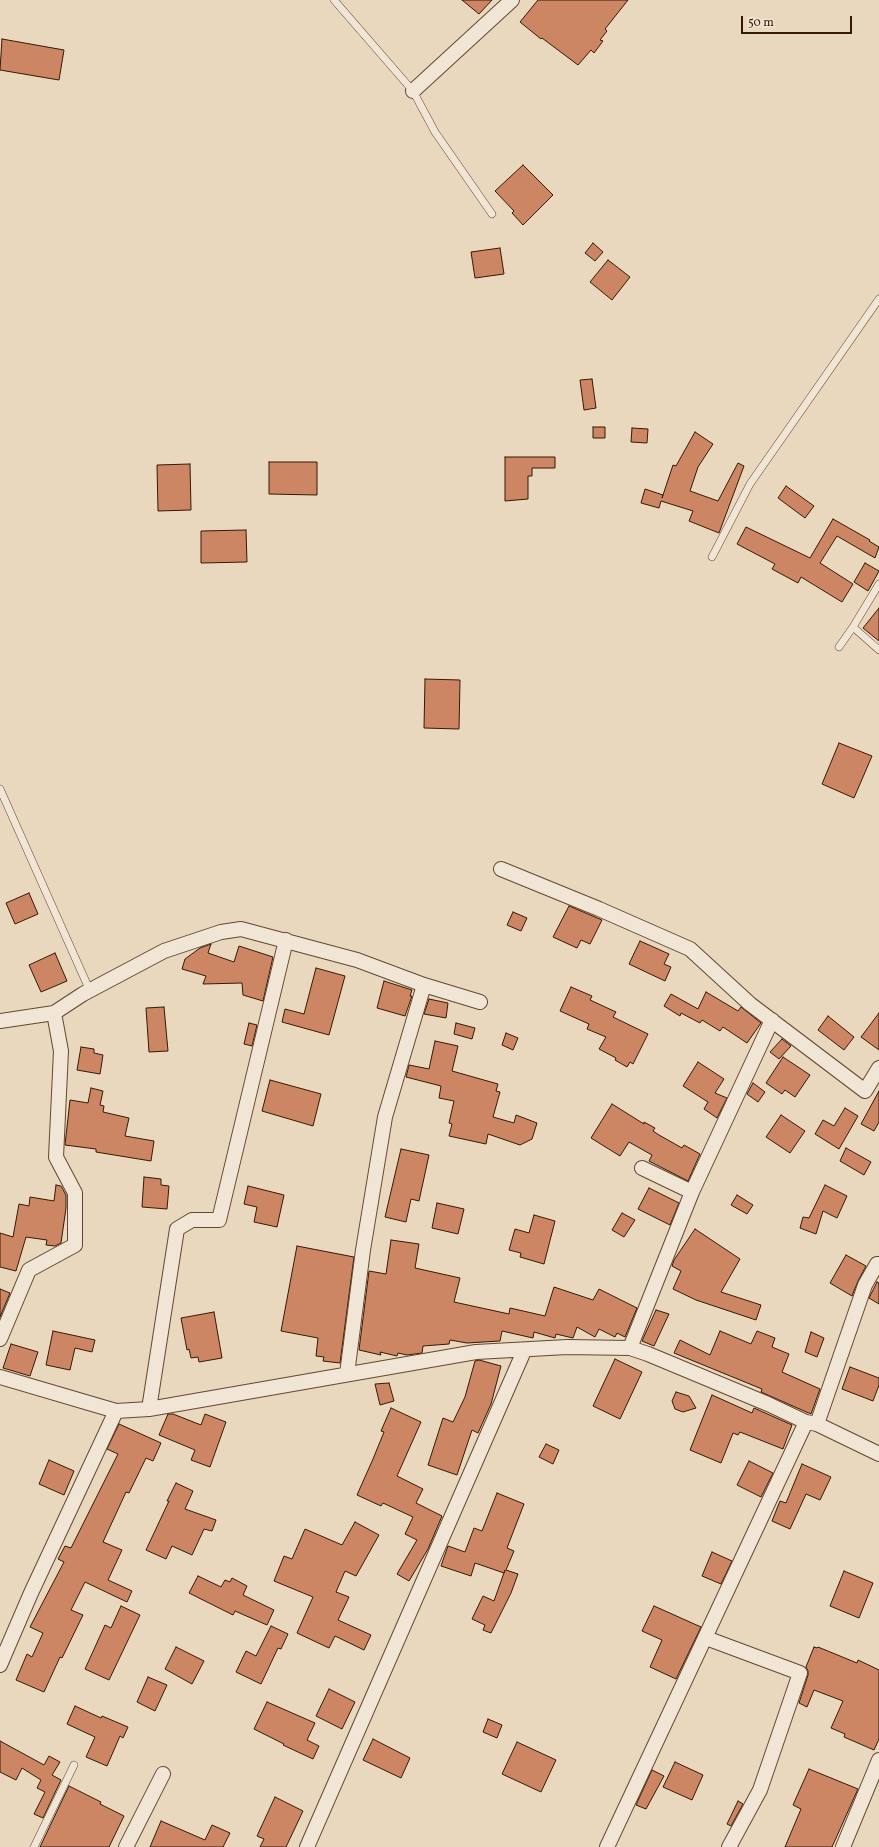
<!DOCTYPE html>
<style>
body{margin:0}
#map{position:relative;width:879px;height:1847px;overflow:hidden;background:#e9d7be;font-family:Vollkorn,serif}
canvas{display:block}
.scale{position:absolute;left:741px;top:16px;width:111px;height:18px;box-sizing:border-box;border:2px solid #351905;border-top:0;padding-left:5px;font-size:12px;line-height:14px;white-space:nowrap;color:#351905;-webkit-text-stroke:3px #f1e5d5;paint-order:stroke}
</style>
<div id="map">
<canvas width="879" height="1847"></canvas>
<div class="scale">50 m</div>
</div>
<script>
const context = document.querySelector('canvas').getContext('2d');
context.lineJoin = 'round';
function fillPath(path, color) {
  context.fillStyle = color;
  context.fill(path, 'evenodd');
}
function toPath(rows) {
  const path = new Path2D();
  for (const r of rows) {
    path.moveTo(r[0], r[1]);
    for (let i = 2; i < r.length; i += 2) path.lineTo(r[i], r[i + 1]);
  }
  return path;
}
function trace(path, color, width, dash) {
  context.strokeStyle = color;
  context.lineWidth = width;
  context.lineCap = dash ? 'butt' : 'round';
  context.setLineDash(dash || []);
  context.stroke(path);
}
const building = toPath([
 [462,0,492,0,479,14,462,0],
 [538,0,628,0,605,29,607,31,600,40,603,41,594,53,591,50,578,65,542,38,541,39,520,22,538,0],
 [2,39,64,50,59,80,0,70,2,39],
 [523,165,553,195,523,225,512,213,514,211,495,191,523,165],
 [593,243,603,252,595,261,585,253,593,243],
 [500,248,504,274,475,278,471,252,500,248],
 [608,260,630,277,612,300,590,282,608,260],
 [592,379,596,408,584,410,580,380,592,379],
 [593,427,605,427,605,438,593,438,593,427],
 [632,428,648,429,647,443,631,442,632,428],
 [695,432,713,444,698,467,690,491,718,501,738,463,744,466,719,533,689,521,693,511,661,501,659,508,641,503,645,489,663,495,662,498,673,465,676,466,695,432],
 [505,457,555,457,555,468,532,468,532,476,528,476,528,499,505,501,505,457],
 [269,462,317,462,317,495,269,494,269,462],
 [190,464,191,510,158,511,157,465,190,464],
 [786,486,814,506,805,518,778,498,786,486],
 [833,519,870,540,869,541,879,547,875,558,837,536,820,563,853,584,842,602,801,577,798,583,772,569,775,564,737,544,746,527,810,558,833,519],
 [246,530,247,562,201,563,201,531,246,530],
 [865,563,879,571,868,591,854,582,865,563],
 [879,608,879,641,863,628,879,608],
 [425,679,460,680,459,729,424,728,425,679],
 [839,743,872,756,854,798,822,784,839,743],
 [29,893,38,914,15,924,6,903,29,893],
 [569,906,602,920,590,944,581,940,577,948,553,937,569,906],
 [513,912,527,918,521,931,507,925,513,912],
 [640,941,669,954,664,964,671,967,665,981,629,964,640,941],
 [211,944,208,953,234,962,239,946,273,957,263,1001,243,995,242,983,203,984,206,976,182,969,185,959,200,948,211,944],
 [55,953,67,981,41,992,29,965,55,953],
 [316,968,345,976,329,1035,282,1022,285,1009,304,1014,316,968],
 [384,981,412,990,410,996,412,996,405,1016,377,1008,384,981],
 [571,987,592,996,590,1000,616,1012,613,1017,648,1034,633,1064,630,1062,627,1067,615,1060,616,1058,599,1049,606,1037,587,1029,589,1024,560,1011,571,987],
 [706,992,738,1011,741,1007,761,1023,747,1043,723,1027,720,1031,702,1020,700,1023,681,1013,680,1016,664,1006,671,994,698,1009,706,992],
 [429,999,448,1003,446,1018,424,1014,429,999],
 [164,1007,168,1051,149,1052,146,1008,164,1007],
 [879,1013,879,1050,861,1037,879,1013],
 [828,1016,854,1037,844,1050,818,1030,828,1016],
 [249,1023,257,1025,252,1046,244,1044,249,1023],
 [456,1023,475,1028,472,1039,454,1034,456,1023],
 [506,1033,518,1038,513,1050,502,1045,506,1033],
 [782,1039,791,1046,779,1059,770,1052,782,1039],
 [435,1041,458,1046,452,1071,498,1084,496,1091,500,1092,493,1117,514,1123,516,1115,537,1123,532,1139,520,1145,488,1134,486,1144,449,1136,452,1124,449,1123,454,1101,439,1098,441,1086,406,1077,409,1065,429,1069,435,1041],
 [81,1047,94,1049,94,1053,103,1055,100,1074,77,1070,81,1047],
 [783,1057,810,1075,795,1097,785,1090,782,1094,766,1083,783,1057],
 [698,1062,724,1079,715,1093,727,1098,717,1118,704,1109,708,1102,683,1086,698,1062],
 [270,1080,321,1094,313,1126,262,1111,270,1080],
 [753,1083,765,1092,758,1102,747,1094,753,1083],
 [91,1088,103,1091,100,1105,104,1106,103,1112,129,1118,125,1136,154,1141,151,1161,96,1152,96,1149,65,1145,70,1100,88,1103,91,1088],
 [879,1091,879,1122,874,1131,861,1124,879,1091],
 [612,1104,644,1124,644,1122,655,1128,653,1131,659,1135,682,1148,684,1145,700,1154,688,1181,649,1161,652,1155,629,1142,620,1156,591,1138,612,1104],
 [845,1108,858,1116,839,1149,815,1134,823,1120,834,1126,845,1108],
 [781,1115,805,1131,790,1153,766,1137,781,1115],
 [846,1148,871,1162,864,1175,840,1161,846,1148],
 [401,1149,429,1155,419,1201,411,1199,406,1222,385,1217,401,1149],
 [144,1177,161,1179,161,1185,169,1186,167,1209,142,1207,144,1177],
 [56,1185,61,1186,66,1195,66,1208,61,1243,55,1246,46,1245,47,1240,26,1237,16,1271,0,1267,0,1233,13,1237,19,1204,29,1206,30,1197,54,1201,56,1185],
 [825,1185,847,1196,837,1218,823,1211,816,1234,800,1228,803,1217,809,1218,825,1185],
 [248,1186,284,1195,277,1227,254,1222,257,1207,244,1204,248,1186],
 [649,1188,679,1203,670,1225,638,1209,649,1188],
 [737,1195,753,1205,747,1214,731,1205,737,1195],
 [437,1203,464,1209,458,1234,432,1228,437,1203],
 [622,1213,635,1220,624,1237,612,1230,622,1213],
 [534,1215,555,1221,544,1264,520,1257,521,1253,509,1250,515,1229,529,1233,534,1215],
 [695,1229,740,1259,721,1292,761,1305,756,1320,696,1300,673,1289,681,1271,672,1266,674,1260,695,1229],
 [391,1240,419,1244,415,1268,460,1278,454,1302,509,1314,510,1308,545,1316,554,1287,593,1300,599,1289,637,1308,625,1337,617,1333,615,1337,599,1329,595,1337,577,1327,573,1338,556,1334,555,1338,534,1332,533,1338,502,1331,500,1341,467,1343,450,1340,449,1344,423,1346,422,1353,407,1355,398,1353,397,1356,380,1352,381,1355,359,1350,369,1271,386,1274,391,1240],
 [297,1246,354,1257,340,1363,323,1361,324,1357,316,1356,318,1338,281,1331,297,1246],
 [846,1255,866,1266,858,1281,852,1296,830,1283,846,1255],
 [877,1282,879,1283,879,1304,869,1298,877,1282],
 [0,1289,10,1293,0,1317,0,1289],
 [656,1310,669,1314,654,1346,642,1341,656,1310],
 [214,1312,222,1358,199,1362,198,1357,191,1358,189,1349,187,1350,181,1318,214,1312],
 [53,1331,95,1340,92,1352,75,1348,70,1370,46,1365,53,1331],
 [720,1331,751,1344,757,1331,775,1338,772,1347,789,1354,782,1372,820,1389,811,1414,761,1392,762,1389,674,1353,680,1340,710,1355,720,1331],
 [811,1332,824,1338,817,1357,805,1352,811,1332],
 [11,1344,38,1352,30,1376,3,1368,11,1344],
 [615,1359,642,1372,620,1419,593,1406,615,1359],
 [479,1360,501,1366,491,1404,478,1433,472,1430,457,1475,428,1465,443,1418,453,1422,465,1397,475,1361,479,1360],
 [850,1367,879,1378,879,1385,873,1401,842,1389,850,1367],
 [389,1383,394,1401,380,1405,375,1384,389,1383],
 [676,1392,689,1396,696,1408,683,1412,675,1409,672,1401,676,1392],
 [712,1395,752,1413,754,1408,792,1425,783,1449,740,1432,738,1435,733,1433,721,1463,690,1450,712,1395],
 [391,1408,421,1422,397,1476,423,1489,416,1503,442,1516,428,1549,409,1581,397,1574,417,1540,405,1534,413,1517,383,1503,381,1506,357,1495,373,1459,384,1432,381,1431,391,1408],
 [168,1414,173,1414,201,1425,205,1414,226,1422,210,1467,191,1460,195,1450,159,1435,168,1414],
 [119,1424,161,1443,153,1461,146,1458,129,1493,126,1492,103,1542,122,1550,108,1580,132,1591,127,1602,85,1582,71,1610,83,1615,62,1658,60,1657,44,1692,16,1680,27,1654,32,1657,43,1633,30,1627,64,1562,58,1559,65,1546,71,1548,118,1454,107,1449,119,1424],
 [546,1444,559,1450,553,1464,539,1457,546,1444],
 [49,1460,74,1471,64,1495,39,1484,49,1460],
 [749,1461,773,1473,761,1497,737,1485,749,1461],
 [802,1464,831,1477,820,1500,806,1494,790,1529,772,1521,780,1501,786,1503,802,1464],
 [176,1483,193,1491,185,1509,216,1520,212,1531,204,1529,192,1555,172,1546,166,1559,146,1550,169,1501,167,1501,176,1483],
 [497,1493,524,1504,507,1548,514,1551,506,1570,518,1574,511,1593,491,1633,483,1630,485,1625,472,1619,483,1596,494,1601,505,1570,504,1573,475,1563,471,1576,441,1566,448,1546,465,1552,474,1528,482,1531,497,1493],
 [355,1522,379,1535,356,1576,345,1571,336,1592,349,1597,338,1620,371,1635,364,1650,335,1636,329,1648,297,1633,313,1597,274,1581,284,1556,292,1559,305,1529,342,1545,355,1522],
 [712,1552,732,1561,721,1584,702,1576,712,1552],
 [844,1571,873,1583,859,1618,830,1606,844,1571],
 [198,1576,221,1587,225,1580,230,1582,232,1578,247,1586,243,1595,274,1610,267,1625,235,1611,233,1615,189,1593,198,1576],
 [121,1606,140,1615,109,1680,85,1669,105,1625,111,1628,121,1606],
 [654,1606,701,1627,676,1679,650,1667,662,1640,642,1631,654,1606],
 [271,1626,288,1634,281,1649,278,1648,261,1684,236,1672,246,1651,256,1656,271,1626],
 [176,1647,204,1661,192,1684,165,1669,176,1647],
 [814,1647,817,1648,818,1647,857,1663,858,1660,879,1670,879,1739,874,1750,844,1737,845,1734,831,1728,843,1701,814,1690,807,1707,799,1703,808,1675,808,1671,806,1667,814,1647],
 [148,1677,167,1685,155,1711,137,1702,148,1677],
 [329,1689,355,1702,342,1729,316,1716,329,1689],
 [267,1702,315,1723,307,1740,319,1746,313,1759,283,1745,284,1744,254,1729,267,1702],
 [75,1706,101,1718,102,1716,128,1727,123,1738,120,1736,107,1766,86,1757,95,1737,67,1724,75,1706],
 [488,1719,502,1725,497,1738,483,1732,488,1719],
 [373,1739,410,1758,401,1778,363,1760,373,1739],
 [0,1741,44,1765,49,1756,60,1762,52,1775,61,1780,43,1818,34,1814,45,1792,37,1788,41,1780,22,1768,16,1780,0,1772,0,1741],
 [517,1742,556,1760,541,1792,502,1774,517,1742],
 [675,1762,703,1775,692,1800,663,1787,675,1762],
 [809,1769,858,1789,832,1847,785,1847,801,1809,793,1805,809,1769],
 [652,1770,664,1776,646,1809,636,1805,652,1770],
 [69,1786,101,1802,100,1804,124,1816,109,1847,40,1847,69,1786],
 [275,1797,303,1811,286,1847,260,1847,264,1839,257,1836,275,1797],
 [738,1801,743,1804,731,1826,727,1824,738,1801],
 [161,1821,205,1840,212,1825,230,1833,223,1847,150,1847,161,1821]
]);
const lane = toPath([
 [334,0,413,91,435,132,492,214],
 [712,557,750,484,879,299],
 [853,627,879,650],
 [839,647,853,627,879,584],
 [0,789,90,991],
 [34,1847,74,1765]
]);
const street = toPath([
 [413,91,512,0],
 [501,869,599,909,690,949,750,1004,865,1091,879,1068],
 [0,1021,54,1013,83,994,164,951,221,932,241,929,357,960,424,985,480,1002],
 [642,1168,692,1192],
 [0,1339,29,1270,75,1245,75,1193,56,1157,61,1051,54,1013],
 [630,1348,692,1192,772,1020],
 [347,1374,363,1250,385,1117,424,985],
 [0,1377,116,1411,149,1409,476,1352,567,1347,630,1348,648,1354,768,1404,806,1422,817,1424,879,1454],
 [149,1409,177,1229,192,1220,219,1220,286,940],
 [817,1424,865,1285,877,1264,879,1264],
 [706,1638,800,1673,760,1790,729,1847],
 [0,1665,31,1593,116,1411],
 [126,1847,163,1774],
 [307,1847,524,1351],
 [607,1847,806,1422],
 [843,1847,879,1760]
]);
fillPath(building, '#cd8663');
trace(building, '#351905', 1);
trace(lane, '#624833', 8);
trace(street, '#624833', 16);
trace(lane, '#f1e5d5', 7);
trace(street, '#f1e5d5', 14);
</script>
